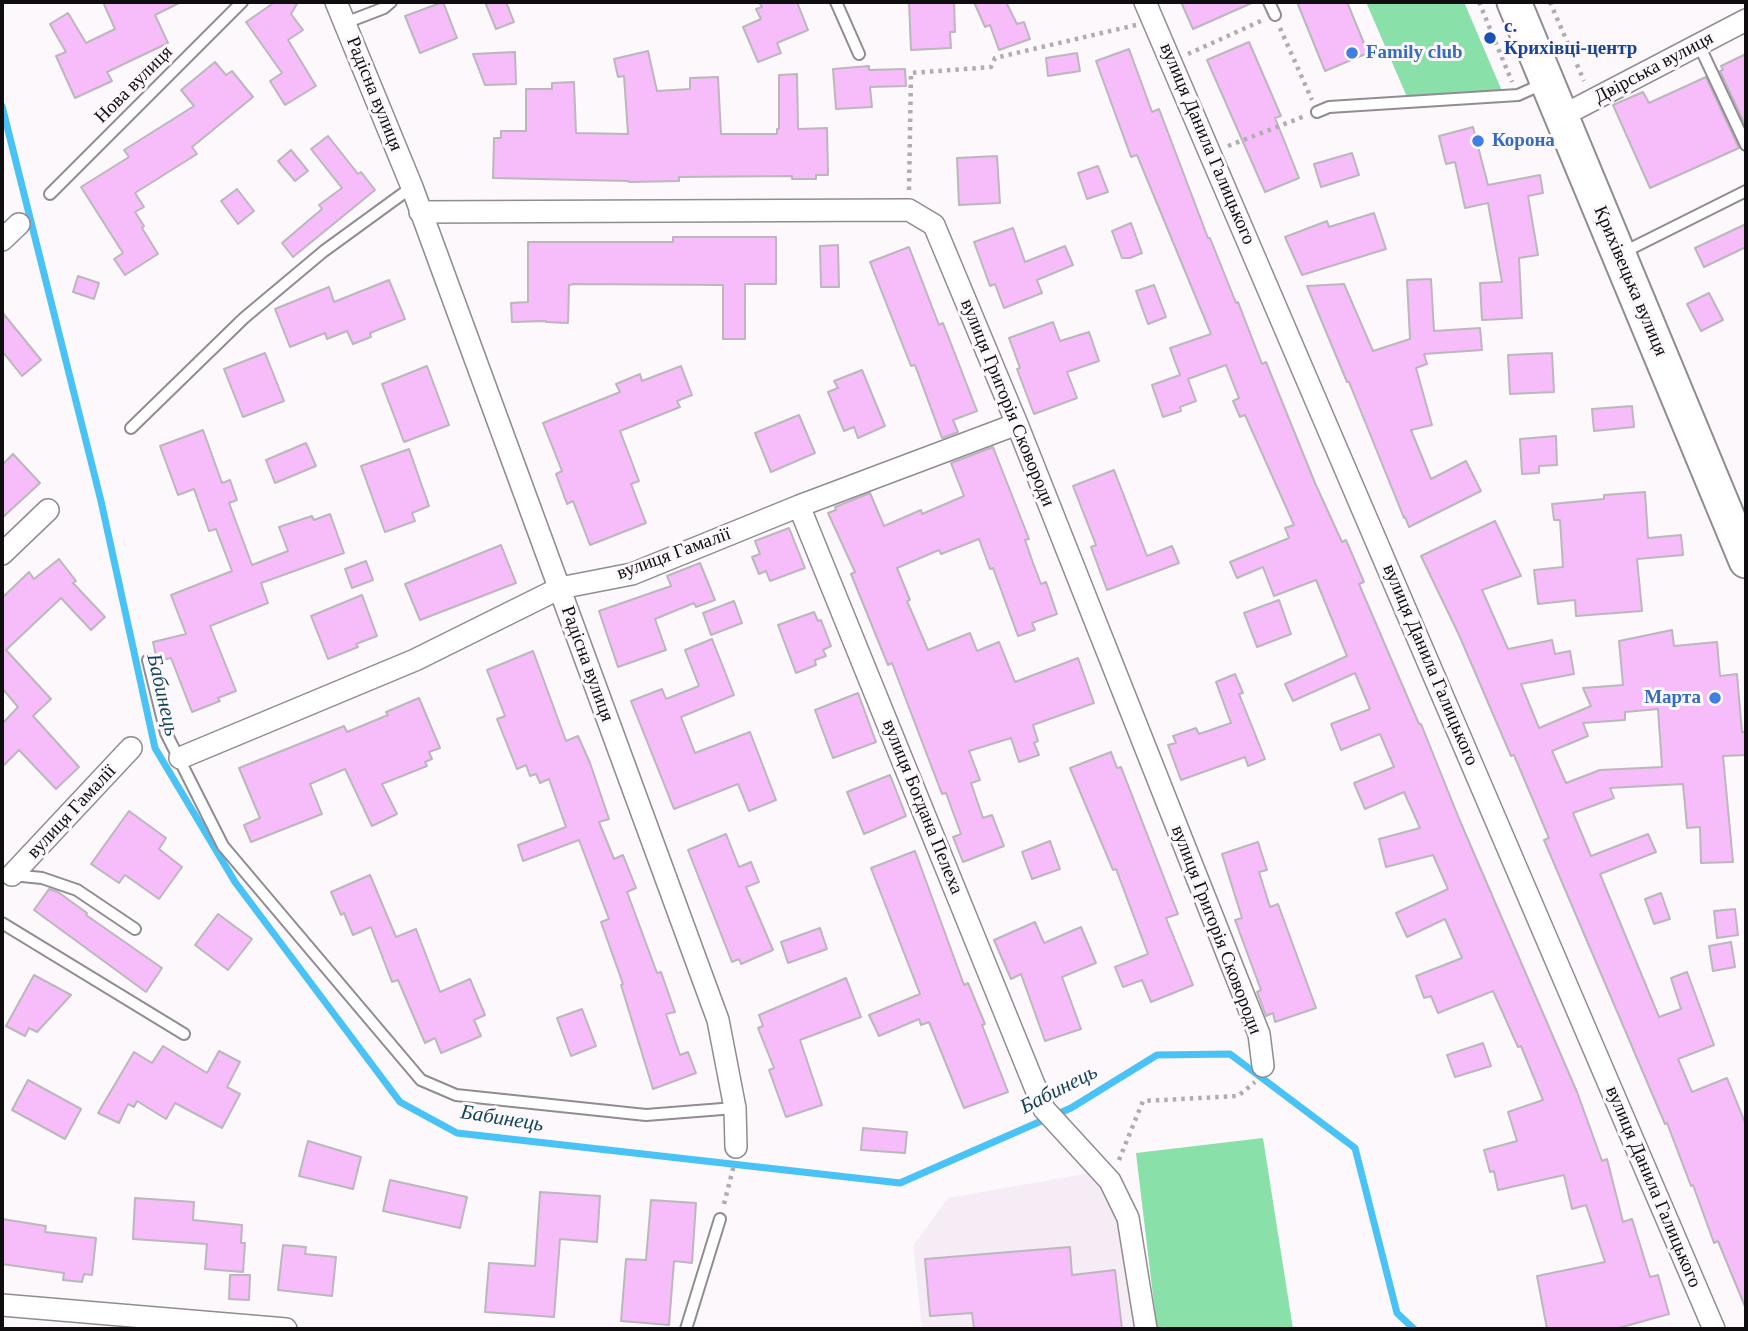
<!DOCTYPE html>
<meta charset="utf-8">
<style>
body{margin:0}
#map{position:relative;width:1748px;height:1331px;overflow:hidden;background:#fcf8fc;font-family:"Times New Roman",serif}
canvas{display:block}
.frame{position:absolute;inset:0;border:4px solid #0f0d0f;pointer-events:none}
</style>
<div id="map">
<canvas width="1748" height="1331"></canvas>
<div class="frame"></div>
</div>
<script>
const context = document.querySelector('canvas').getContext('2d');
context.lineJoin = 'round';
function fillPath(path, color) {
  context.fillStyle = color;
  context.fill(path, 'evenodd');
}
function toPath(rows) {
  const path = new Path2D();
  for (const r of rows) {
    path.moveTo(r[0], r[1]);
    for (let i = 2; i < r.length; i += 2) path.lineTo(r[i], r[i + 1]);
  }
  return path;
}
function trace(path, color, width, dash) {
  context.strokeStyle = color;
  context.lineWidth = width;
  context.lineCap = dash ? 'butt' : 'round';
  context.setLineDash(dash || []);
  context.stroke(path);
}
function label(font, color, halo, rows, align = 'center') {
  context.font = font + ' "Times New Roman",serif';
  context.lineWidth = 6;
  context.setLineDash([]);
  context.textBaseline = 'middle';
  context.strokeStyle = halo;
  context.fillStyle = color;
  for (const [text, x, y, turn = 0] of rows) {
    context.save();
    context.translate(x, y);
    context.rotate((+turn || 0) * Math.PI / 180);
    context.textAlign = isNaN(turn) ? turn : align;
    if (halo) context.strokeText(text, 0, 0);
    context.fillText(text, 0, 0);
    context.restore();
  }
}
const built = toPath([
 [1096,1172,1119,1221,1135,1329,922,1329,913,1246,948,1198]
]);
const green = toPath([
 [1366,2,1464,2,1502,91,1407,97],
 [1263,1138,1293,1329,1157,1329,1136,1153]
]);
const stream = toPath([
 [2,106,101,501,155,748,235,882,400,1102,457,1133,900,1183,1071,1108,1157,1055,1230,1054,1355,1148,1397,1313,1414,1329]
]);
const building = toPath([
 [103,2,181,2,155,15,168,43,107,72,112,81,75,98,56,56,66,52,50,24,68,13,86,43,115,29,103,2],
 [275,2,298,2,291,14,303,30,288,40,316,86,285,105,270,81,282,73,246,22,275,2],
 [443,2,457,38,420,53,405,16,443,2],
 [485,2,506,2,514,22,496,29,485,2],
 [759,2,797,2,808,30,777,43,781,53,758,62,743,27,761,19,756,9,762,7,759,2],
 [909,2,954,2,955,32,950,32,951,48,911,50,909,2],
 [974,2,1006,2,1017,24,1024,22,1030,39,999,50,990,25,985,27,974,2],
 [1181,2,1254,2,1193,29,1181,2],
 [1297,2,1347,2,1368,53,1325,71,1297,2],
 [1249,42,1281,116,1275,118,1299,178,1265,192,1207,60,1249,42],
 [1129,49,1152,112,1159,109,1208,238,1210,238,1236,303,1238,302,1262,364,1266,362,1315,483,1342,542,1346,540,1364,582,1359,584,1419,724,1421,724,1460,821,1577,1092,1602,1161,1607,1159,1623,1222,1632,1219,1650,1277,1658,1275,1669,1314,1615,1329,1547,1329,1537,1276,1605,1262,1586,1205,1572,1209,1564,1175,1498,1190,1494,1171,1490,1172,1484,1150,1517,1141,1508,1112,1543,1100,1521,1046,1518,1047,1493,991,1438,1013,1431,996,1424,998,1416,976,1462,958,1445,919,1407,937,1396,913,1448,889,1433,855,1386,867,1379,839,1420,828,1404,792,1365,809,1354,783,1394,767,1380,734,1341,750,1331,724,1370,709,1355,673,1293,701,1285,684,1347,656,1316,580,1274,596,1263,567,1237,578,1230,562,1289,538,1285,528,1294,525,1245,415,1240,417,1233,401,1239,398,1226,365,1188,379,1196,401,1180,407,1181,411,1163,417,1152,385,1180,375,1170,348,1211,334,1137,155,1131,157,1096,61,1129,49],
 [648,51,657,91,690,89,690,78,718,77,721,134,777,134,777,129,779,129,779,75,797,74,798,129,827,128,828,175,816,175,816,179,792,179,792,176,679,177,679,181,629,182,629,181,493,178,494,138,501,138,501,131,526,131,526,89,552,89,552,83,574,82,576,133,628,134,624,76,618,77,614,59,648,51],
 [515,52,516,84,485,85,473,54,515,52],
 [1077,53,1080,71,1048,76,1046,58,1077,53],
 [1746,54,1746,127,1720,71,1723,70,1721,66,1746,54],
 [215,62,226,75,232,71,253,97,192,147,197,154,135,193,144,207,135,212,144,226,142,228,158,254,125,275,114,259,123,253,81,187,129,157,124,150,194,106,181,90,215,62],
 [869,66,869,70,905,69,906,86,870,87,872,107,836,109,833,69,869,66],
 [1706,77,1739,148,1650,188,1613,105,1643,92,1649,103,1706,77],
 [1473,127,1488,185,1540,175,1543,193,1528,196,1538,255,1519,258,1522,318,1482,320,1480,283,1502,282,1488,203,1465,208,1455,162,1446,164,1439,136,1473,127],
 [328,136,358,174,361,172,375,190,293,257,282,243,322,209,319,205,342,188,311,149,328,136],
 [291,150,308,171,295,181,278,161,291,150],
 [1352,153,1359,175,1321,187,1314,164,1352,153],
 [997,156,1000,203,959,205,957,158,997,156],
 [1098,166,1108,192,1087,199,1078,173,1098,166],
 [237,189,254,211,238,224,221,201,237,189],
 [1374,213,1386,249,1302,275,1285,237,1327,221,1329,227,1374,213],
 [1131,223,1142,253,1130,258,1122,258,1112,231,1131,223],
 [1746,224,1746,247,1704,267,1695,248,1746,224],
 [1013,228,1025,262,1065,246,1073,265,1037,280,1042,293,1004,308,995,284,990,286,974,242,1013,228],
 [673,237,776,237,776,284,745,284,745,339,723,339,723,285,574,284,569,285,568,323,546,322,546,321,512,322,511,303,528,302,528,242,673,242,673,237],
 [838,245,839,287,821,287,820,246,838,245],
 [909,247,939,325,943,323,977,411,953,420,958,432,942,438,915,365,911,366,870,262,909,247],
 [78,276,99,283,94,299,73,292,78,276],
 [1431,279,1434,331,1480,328,1482,350,1424,354,1427,364,1416,368,1432,425,1411,430,1431,479,1466,461,1481,491,1409,527,1405,517,1404,518,1349,382,1347,382,1307,286,1344,284,1373,351,1410,339,1407,280,1431,279],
 [389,280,405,319,370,333,371,337,353,344,347,331,327,339,325,333,290,347,275,309,329,287,334,302,389,280],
 [1154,285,1166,317,1148,324,1136,291,1154,285],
 [1709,293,1723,320,1701,331,1687,304,1709,293],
 [2,312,41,360,22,376,2,351,2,312],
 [1053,322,1060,341,1089,332,1099,361,1067,372,1077,398,1034,414,1017,369,1020,368,1009,338,1053,322],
 [265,353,284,401,243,417,224,369,265,353],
 [1552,353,1554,392,1510,394,1508,355,1552,353],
 [427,366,449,425,404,442,382,384,427,366],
 [681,366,692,395,677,401,680,407,620,431,639,481,631,484,646,523,590,545,573,501,567,504,556,474,562,471,543,423,620,392,616,384,640,374,642,381,681,366],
 [862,370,885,426,858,438,854,427,844,431,828,392,838,388,834,381,862,370],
 [1632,406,1634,427,1594,431,1592,409,1632,406],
 [799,415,815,453,771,472,755,433,799,415],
 [203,430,222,483,230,480,237,500,229,503,252,565,288,551,279,527,312,516,314,520,330,514,344,553,261,583,268,603,210,626,236,691,218,698,220,701,192,712,171,658,157,661,153,642,186,634,171,595,232,571,216,529,209,531,194,489,178,495,160,446,203,430],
 [1556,436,1557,465,1539,466,1539,473,1522,474,1520,439,1556,436],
 [306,443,316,466,275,483,266,460,306,443],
 [993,447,1029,539,1025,540,1033,563,1041,584,1046,582,1057,614,1032,623,1035,630,1018,636,993,568,990,569,979,539,941,554,939,550,897,568,910,600,907,601,928,650,970,633,977,651,999,642,1015,682,1078,658,1094,703,1033,725,1038,741,1034,743,1039,755,1019,762,1011,738,969,751,980,780,971,783,983,818,992,815,1004,846,963,862,953,837,961,834,946,793,942,794,892,663,888,665,851,574,855,572,828,513,836,510,835,507,870,493,884,526,921,510,922,514,964,496,951,463,993,447],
 [409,449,429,506,412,513,415,521,385,532,361,466,409,449],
 [13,454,40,483,2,518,2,465,13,454],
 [1114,470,1147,556,1172,546,1179,563,1107,590,1091,547,1096,545,1073,486,1114,470],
 [1645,492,1648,538,1681,535,1683,555,1637,559,1642,611,1576,616,1575,600,1538,604,1534,570,1563,567,1560,520,1554,520,1552,504,1604,499,1604,495,1645,492],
 [1495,521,1521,576,1482,590,1508,649,1552,640,1555,654,1570,651,1574,674,1521,684,1539,728,1591,706,1583,688,1623,685,1619,641,1672,630,1674,646,1717,642,1720,676,1737,674,1742,732,1746,732,1746,755,1723,756,1733,862,1701,863,1700,827,1687,828,1683,784,1610,788,1614,798,1573,813,1591,856,1648,834,1656,852,1600,874,1659,1017,1681,1009,1671,978,1687,972,1714,1045,1678,1059,1692,1092,1727,1078,1746,1125,1746,1309,1718,1241,1714,1243,1693,1185,1691,1186,1667,1123,1665,1124,1544,840,1549,838,1514,755,1511,756,1459,635,1421,556,1495,521],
 [1658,709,1662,767,1600,770,1566,783,1552,751,1588,736,1583,723,1625,720,1625,712,1658,709],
 [789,528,805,568,770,581,766,571,759,574,752,557,760,554,755,541,789,528],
 [501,545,516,583,420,620,405,584,501,545],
 [59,559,76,581,73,583,105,617,91,630,61,598,6,650,51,699,33,716,79,767,56,789,19,750,2,767,2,724,18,707,2,688,2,598,29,572,34,579,59,559],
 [366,561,373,580,352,588,345,569,366,561],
 [700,563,715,600,696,607,694,603,655,619,666,650,618,667,599,611,671,586,667,576,700,563],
 [362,595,377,636,356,644,358,647,328,659,311,616,362,595],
 [1279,600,1291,634,1257,647,1244,613,1279,600],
 [734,601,742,623,711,635,703,613,734,601],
 [814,612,818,621,821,620,831,646,823,650,826,656,815,660,816,665,796,673,778,625,814,612],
 [712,639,734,695,681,717,695,753,750,732,776,800,749,811,738,784,674,809,631,701,662,689,666,699,699,686,685,650,712,639],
 [533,651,566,741,578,736,590,763,609,819,599,822,614,859,623,855,636,888,627,892,657,973,661,972,675,1012,666,1014,680,1055,688,1052,696,1073,653,1089,621,985,623,984,601,922,609,919,579,840,523,861,518,845,566,827,549,779,540,783,536,774,530,776,526,765,517,769,497,719,505,716,487,670,533,651],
 [1235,674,1243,693,1239,694,1265,759,1248,766,1245,757,1181,780,1168,745,1176,743,1173,736,1196,728,1199,734,1231,723,1216,682,1235,674],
 [858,693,876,742,833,758,815,710,858,693],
 [419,698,440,748,429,752,432,759,425,762,427,766,382,784,397,814,372,826,345,769,310,784,322,814,251,842,244,825,260,818,239,768,344,726,347,732,388,715,386,712,419,698],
 [1111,752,1117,768,1121,767,1178,914,1166,918,1193,985,1151,1002,1142,980,1123,987,1115,967,1148,954,1116,869,1113,870,1070,768,1111,752],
 [890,775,906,816,864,834,847,792,890,775],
 [129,811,166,838,159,849,182,867,159,899,125,875,119,883,91,864,129,811],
 [726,834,739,867,751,862,759,882,746,887,773,950,741,964,739,959,732,962,688,850,726,834],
 [1050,841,1060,869,1032,879,1022,852,1050,841],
 [1258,842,1267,870,1259,872,1270,907,1278,904,1316,1008,1275,1022,1273,1013,1266,1016,1257,992,1261,990,1235,920,1242,918,1222,854,1258,842],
 [915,851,964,985,968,983,985,1024,982,1025,1008,1092,964,1108,929,1022,921,1025,919,1019,879,1036,869,1015,920,994,871,868,915,851],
 [370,875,396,937,416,929,440,992,470,979,485,1015,474,1020,481,1036,441,1053,435,1038,425,1043,398,980,392,982,371,927,353,935,344,913,341,915,331,892,370,875],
 [49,889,58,892,87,913,86,915,162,968,146,992,34,910,49,889],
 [1661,893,1670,919,1654,924,1645,899,1661,893],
 [1735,909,1738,935,1717,938,1714,911,1735,909],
 [218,914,252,939,228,970,195,945,218,914],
 [1035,922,1044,943,1081,927,1096,963,1062,977,1081,1029,1045,1041,1021,974,1011,979,994,940,1035,922],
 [820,928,827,949,788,963,781,942,820,928],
 [1731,942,1735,967,1713,971,1709,946,1731,942],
 [34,975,71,995,37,1032,29,1028,25,1036,6,1026,34,975],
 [846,978,861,1017,800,1040,822,1105,786,1117,769,1070,774,1068,758,1028,763,1026,759,1015,846,978],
 [582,1009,596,1046,571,1056,557,1018,582,1009],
 [1483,1043,1491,1066,1455,1077,1447,1055,1483,1043],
 [163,1046,207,1073,219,1051,240,1062,227,1087,240,1094,222,1128,175,1103,166,1119,137,1101,134,1107,128,1104,119,1123,98,1113,134,1052,152,1063,163,1046],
 [28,1080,81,1109,65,1139,12,1110,28,1080],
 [863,1128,907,1132,905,1153,861,1150,863,1128],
 [308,1141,361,1157,353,1189,299,1176,308,1141],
 [390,1180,467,1197,460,1228,383,1211,390,1180],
 [540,1192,600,1196,597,1242,560,1239,554,1317,485,1312,489,1263,535,1266,540,1192],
 [135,1198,194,1202,193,1220,242,1225,241,1243,245,1243,243,1272,205,1269,207,1244,133,1239,135,1198],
 [651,1200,696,1203,692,1263,674,1261,669,1325,621,1321,626,1259,646,1260,651,1200],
 [2,1219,46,1226,45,1232,96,1238,92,1275,84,1274,82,1282,63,1280,64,1273,2,1264,2,1219],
 [283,1245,306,1247,305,1254,336,1257,332,1296,278,1290,283,1245],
 [1070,1247,1072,1275,1115,1270,1122,1329,974,1329,972,1313,930,1316,925,1259,1070,1247],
 [230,1275,250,1275,249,1300,229,1299,230,1275]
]);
const path = toPath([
 [1479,2,1512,82],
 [1550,2,1584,81],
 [1280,28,1312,100],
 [1188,54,1263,20],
 [1228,146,1305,116],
 [909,190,911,73,991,67,995,58,1136,25],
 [1119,1160,1143,1101,1238,1096,1255,1082],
 [724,1204,734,1165]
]);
const service = toPath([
 [836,2,859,54],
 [1269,2,1275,15],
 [345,23,384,8,391,2],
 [1699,45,1746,145],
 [1317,112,1329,107,1518,95,1545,83],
 [50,194,242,2],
 [1622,253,1746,191],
 [131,428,244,318,324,251,412,187],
 [148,660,166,733,223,846,421,1080,456,1095,646,1115,735,1108],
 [12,875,42,878,77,890,135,929],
 [2,923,184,1034],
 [686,1329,720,1219]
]);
const minor = toPath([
 [336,2,412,187,718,1020,735,1108,736,1147],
 [1145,2,1714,1329],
 [1562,116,1746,20],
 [420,212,909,210,934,225,1017,424,1259,1034,1263,1066],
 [2,240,19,224],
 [799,506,1044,1109,1110,1181,1128,1218,1146,1329],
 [2,554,48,510],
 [180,758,415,660,560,588,632,574,799,506,1017,424],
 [12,875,131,748],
 [2,1305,286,1329]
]);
const primary = toPath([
 [1514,2,1746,561]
]);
const markers = [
 [1490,38,7,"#1a4fb4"],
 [1352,53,7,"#3f7fe0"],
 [1478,141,7,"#3f7fe0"],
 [1715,698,7,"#3f7fe0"]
];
const transitNames = [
 ["с.",1504,27],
 ["Крихівці-центр",1504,49]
];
const shopNames = [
 ["Family club",1366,53],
 ["Корона",1492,141],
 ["Марта",1701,698,"right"]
];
const streetNames = [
 ["Двірська вулиця",1654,68,-28],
 ["Нова вулиця",134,85,-45],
 ["Радісна вулиця",374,94,68],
 ["вулиця Данила Галицького",1207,144,67],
 ["Крихівецька вулиця",1630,281,67],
 ["вулиця Григорія Сковороди",1007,403,68],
 ["вулиця Гамалії",674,554,-20],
 ["Радісна вулиця",587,664,70],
 ["вулиця Данила Галицького",1430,665,67],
 ["вулиця Богдана Пелеха",922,807,68],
 ["вулиця Гамалії",72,812,-47],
 ["вулиця Григорія Сковороди",1216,930,69],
 ["вулиця Данила Галицького",1653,1187,67]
];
const waterNames = [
 ["Бабинець",162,695,77],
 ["Бабинець",1059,1090,-27],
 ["Бабинець",502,1119,9]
];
fillPath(built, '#f6ecf6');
fillPath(green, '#89e0a9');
trace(stream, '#49c2f6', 7);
fillPath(building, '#f6bdfa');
trace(building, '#bbb7bc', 2);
trace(service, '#918c91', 14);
trace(minor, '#918c91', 24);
trace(primary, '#918c91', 37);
trace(path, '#b0adb0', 4.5, [3.5, 5]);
trace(service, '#fff', 10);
trace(minor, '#fff', 21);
trace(primary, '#fff', 33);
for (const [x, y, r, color] of markers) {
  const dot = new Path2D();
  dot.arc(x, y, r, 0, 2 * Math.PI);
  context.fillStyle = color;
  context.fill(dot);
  trace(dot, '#fcf8fc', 2.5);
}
label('bold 19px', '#164399', '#fcf8fc', transitNames, 'left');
label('bold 19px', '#366cbe', '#fcf8fc', shopNames, 'left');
label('19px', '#0f0d0f', '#fcf8fc', streetNames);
label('italic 21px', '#114459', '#fcf8fc', waterNames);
</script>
